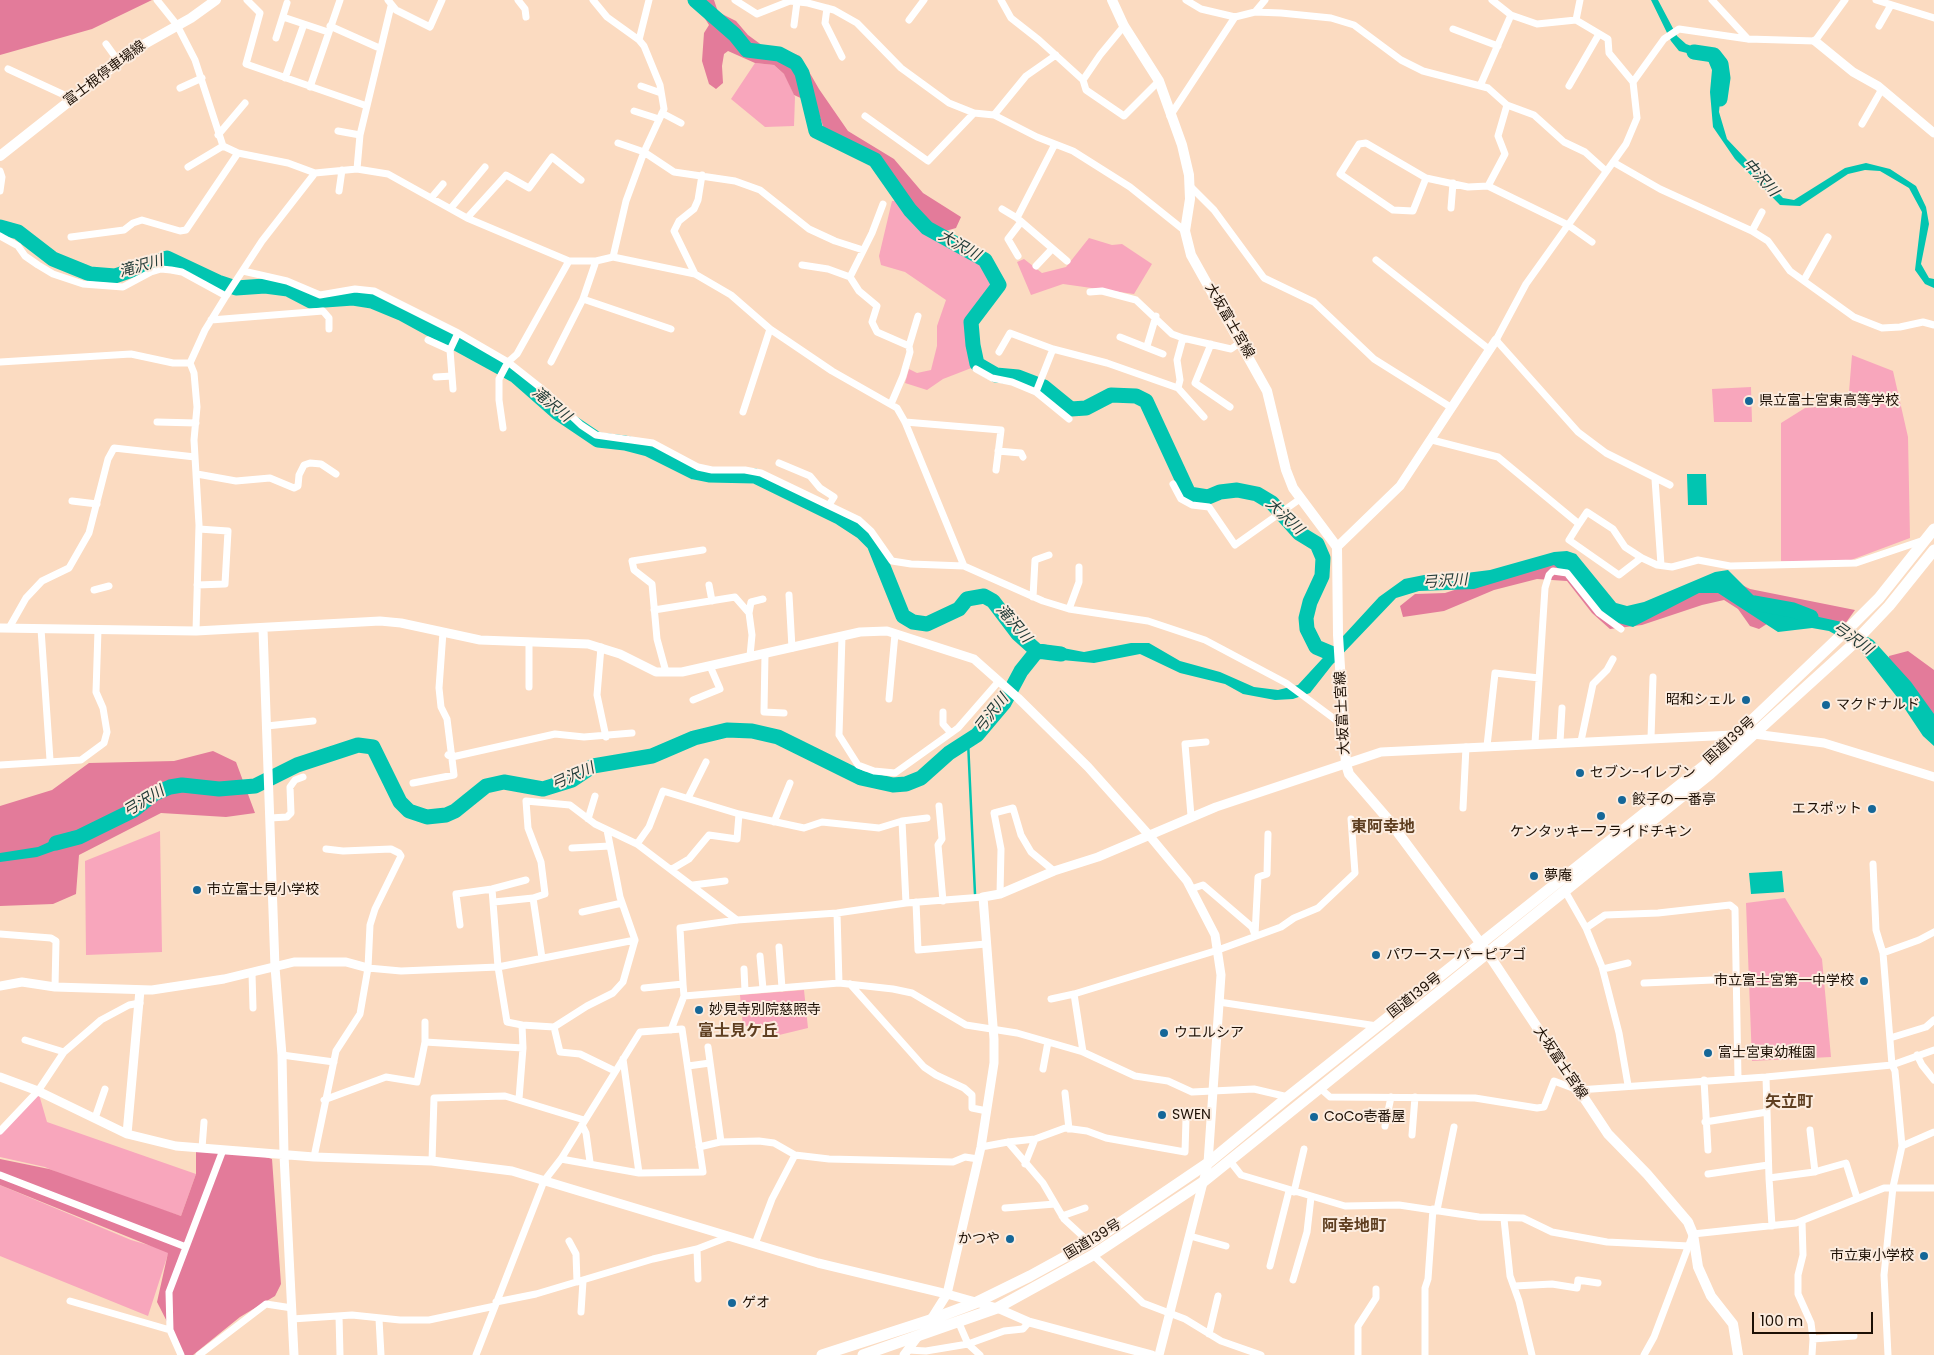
<!DOCTYPE html>
<meta charset="utf-8">
<style>
body{margin:0}
#map{position:relative;width:1934px;height:1355px;overflow:hidden;background:#fbdbc1;font-family:Poppins,sans-serif}
canvas{display:block}
.scale{position:absolute;left:1752px;top:1312px;width:121px;height:22px;box-sizing:border-box;border:2px solid #1c0f04;border-top:0;padding-left:6px;font-size:15px;line-height:18px;white-space:nowrap;color:#1c0f04;-webkit-text-stroke:4px #fcecdf;paint-order:stroke}
</style>
<div id="map">
<canvas width="1934" height="1355"></canvas>
<div class="scale">100 m</div>
</div>
<script>
const context = document.querySelector('canvas').getContext('2d');
context.lineJoin = 'round';
function fillPath(path, color) {
  context.fillStyle = color;
  context.fill(path, 'evenodd');
}
function toPath(rows) {
  const path = new Path2D();
  for (const r of rows) {
    path.moveTo(r[0], r[1]);
    for (let i = 2; i < r.length; i += 2) path.lineTo(r[i], r[i + 1]);
  }
  return path;
}
function trace(path, color, width, dash) {
  context.strokeStyle = color;
  context.lineWidth = width;
  context.lineCap = dash ? 'butt' : 'round';
  context.setLineDash(dash || []);
  context.stroke(path);
}
function label(font, color, halo, rows, align = 'center') {
  context.font = font + ' Poppins,"Noto Sans JP",sans-serif';
  context.lineWidth = 4;
  context.setLineDash([]);
  context.textBaseline = 'middle';
  context.strokeStyle = halo;
  context.fillStyle = color;
  for (const [text, x, y, turn = 0] of rows) {
    context.save();
    context.translate(x, y);
    context.rotate((+turn || 0) * Math.PI / 180);
    context.textAlign = isNaN(turn) ? turn : align;
    if (halo) context.strokeText(text, 0, 0);
    context.fillText(text, 0, 0);
    context.restore();
  }
}
const green = toPath([
 [755,63,774,65,785,75,795,97,794,126,765,127,731,99],
 [892,201,896,201,909,219,932,236,961,245,989,269,996,285,968,323,967,340,974,367,943,379,927,390,905,383,909,369,917,373,931,370,937,346,937,326,946,300,905,272,881,265,879,256],
 [1089,238,1112,245,1122,244,1152,264,1134,294,1063,284,1031,295,1017,262,1024,259,1042,273,1066,267],
 [1852,355,1893,371,1908,437,1910,538,1843,563,1781,561,1781,423,1805,408,1848,404],
 [1751,387,1752,422,1714,422,1712,389],
 [160,831,162,952,86,955,85,861],
 [1785,898,1822,959,1831,1057,1752,1061,1746,903],
 [804,990,808,1028,775,1036,769,1025,743,1026,740,995],
 [38,1091,47,1122,196,1174,181,1216,87,1186,45,1167,0,1157,0,1127],
 [0,1185,131,1240,169,1251,148,1316,0,1256]
]);
const forest = toPath([
 [0,0,152,0,92,29,0,55],
 [689,0,714,0,718,12,736,21,748,35,763,46,780,48,800,56,819,89,848,131,894,159,923,193,961,217,956,228,942,232,924,218,891,180,883,166,869,153,839,141,825,132,816,105,794,95,784,74,774,65,755,63,728,51,724,54,722,66,723,83,716,89,709,84,702,61,704,33,709,25,697,6],
 [1557,557,1612,607,1640,609,1724,576,1750,589,1855,610,1840,631,1773,620,1759,629,1750,626,1738,609,1724,600,1702,605,1642,625,1610,629,1592,613,1567,581,1537,579,1494,590,1444,611,1403,617,1400,606,1415,594,1445,593],
 [1908,651,1934,670,1934,721,1888,670,1889,656],
 [213,751,236,762,255,813,226,817,161,813,79,855,76,894,53,904,0,906,0,806,52,790,89,763,174,761],
 [196,1151,262,1156,272,1159,281,1284,275,1296,240,1317,193,1355,184,1355,157,1302,168,1253,0,1185,0,1159,49,1169,181,1216,196,1174]
]);
const water = toPath([
 [1651,0,1658,0,1677,36,1686,44,1711,53,1718,60,1722,80,1719,112,1727,139,1783,198,1794,200,1845,168,1866,163,1890,169,1916,186,1926,207,1929,224,1921,264,1929,278,1934,279,1934,288,1925,284,1915,270,1922,212,1909,188,1880,171,1865,170,1848,174,1800,206,1780,205,1735,159,1713,127,1710,92,1712,70,1707,58,1679,51,1671,41],
 [1687,474,1706,474,1707,505,1688,505],
 [1567,551,1576,554,1616,603,1627,606,1644,602,1715,572,1728,570,1754,596,1773,607,1842,622,1873,640,1911,682,1934,714,1934,746,1923,736,1897,697,1858,647,1829,631,1812,628,1778,632,1718,593,1699,593,1633,627,1608,620,1582,588,1554,565,1474,589,1419,591,1396,598,1332,665,1310,693,1293,699,1275,700,1243,694,1225,684,1180,673,1140,654,1094,663,1041,658,1042,644,1084,652,1131,643,1149,643,1180,661,1220,672,1254,687,1278,690,1298,685,1379,597,1404,579,1424,575,1450,575,1490,570,1554,552],
 [73,831,76,843,37,857,0,862,0,853,38,847],
 [1782,871,1784,892,1751,894,1749,873]
]);
const stream = toPath([
 [968,741,975,894]
]);
const river = toPath([
 [695,0,735,35,747,50,779,54,796,63,802,73,816,131,875,160,910,210,927,228,985,260,999,285,971,322,973,345,977,364,996,375,1018,377,1044,387,1071,409,1086,408,1111,395,1136,396,1146,401,1189,494,1208,497,1220,492,1237,490,1257,494,1272,503,1299,533,1317,544,1323,558,1322,576,1310,602,1306,618,1307,629,1316,647,1335,655],
 [1694,52,1714,55,1721,64,1723,78,1720,99],
 [0,227,18,232,53,259,90,274,115,276,167,258,218,282,236,288,265,286,288,289,311,301,353,298,372,301,401,313,516,376,558,413,598,440,625,443,648,449,694,472,709,475,755,476,839,517,862,532,874,544,903,616,913,622,927,624,959,609,967,599,984,596,993,601,1018,634,1037,651],
 [1754,603,1793,610,1811,617],
 [56,843,79,837,134,810,154,794,170,787,182,785,219,789,255,786,297,765,358,745,373,747,400,802,409,811,427,817,446,815,455,811,486,786,504,782,543,789,572,780,593,766,652,756,694,738,727,730,752,731,778,737,861,778,893,785,906,784,921,778,949,753,977,735,1004,703,1021,671,1037,651,1061,654]
]);
const minor = toPath([
 [157,0,177,25,195,60,223,146,238,153,288,163,315,173,357,169,388,174,467,218,569,261,596,261,613,257,695,274,731,295,770,329,832,371,897,408,905,422,964,566,1043,601,1069,609,1148,621,1205,640,1286,683,1344,726],
 [247,0,260,13,246,64,367,106],
 [388,0,396,10,430,27,442,0],
 [518,0,525,9,526,17],
 [593,0,607,17,639,40],
 [735,0,757,14,790,1,808,3,834,10,857,23,901,68,949,103,974,113,994,115,1037,137,1073,151,1130,187,1185,231],
 [1001,0,1011,18,1039,40,1083,80],
 [1186,0,1201,9,1235,17,1255,12,1281,13,1331,18,1354,25,1401,60,1423,71,1488,88,1507,105,1534,115,1564,142,1585,152,1606,171],
 [1492,0,1511,15,1537,24,1576,20,1608,39,1609,53,1633,82],
 [1712,0,1748,39],
 [1876,0,1934,18],
 [827,8,825,23,842,57],
 [1255,12,1265,0],
 [283,17,328,32],
 [909,20,924,0],
 [1576,20,1580,0],
 [794,25,797,2],
 [330,26,377,47],
 [1124,26,1100,55,1083,80,1086,90,1124,116,1159,81],
 [1879,26,1891,5],
 [1453,29,1498,46],
 [276,38,287,3],
 [106,44,119,62],
 [8,69,73,99],
 [285,78,304,24],
 [641,86,661,93],
 [1480,86,1511,15],
 [1569,86,1599,34],
 [310,87,340,0],
 [180,88,202,78],
 [634,111,659,119],
 [662,113,681,123],
 [994,115,1026,76,1056,55],
 [865,116,928,161,974,113],
 [1170,116,1235,17],
 [1862,124,1882,89],
 [338,131,360,135],
 [218,135,245,103],
 [618,143,644,152,674,172,735,181,760,190,809,229,835,241,863,250],
 [1613,162,1660,189,1752,231,1768,241,1790,271,1854,317,1882,328,1900,327,1923,322,1934,325],
 [188,167,223,146],
 [357,169,360,135,391,6],
 [0,171,2,177,0,191],
 [1426,178,1413,211,1393,210,1340,174,1359,144,1366,143,1426,178,1468,187,1488,186,1505,154,1498,136,1507,105],
 [1189,185,1214,210,1264,278,1314,302,1374,359,1452,408],
 [1488,186,1568,225,1592,242],
 [339,191,342,170],
 [432,197,443,184],
 [883,204,872,233,850,277,859,291,877,306,872,322,877,332,909,346],
 [451,208,485,167],
 [1451,208,1453,183],
 [1002,209,1017,218,1067,261],
 [467,218,506,175,529,188,552,157,581,180],
 [1017,218,1055,144],
 [1752,231,1762,212],
 [0,236,18,246,25,256,38,265,53,274,83,284,123,287,151,272,161,269,171,270,182,272,226,296],
 [71,237,124,230,133,223,142,220,180,231,186,230,238,153],
 [1018,256,1008,239,1021,222],
 [613,257,626,201,644,152,664,109,660,85,644,46,639,40,649,0],
 [1376,260,1490,350],
 [802,265,828,269,850,277],
 [1036,266,1052,249],
 [243,271,287,281,320,295,355,289,374,291,458,333,508,362,546,392,581,425,596,435,653,443,698,467,712,470,745,470,761,473,859,520,871,531,892,561,911,564,964,566],
 [695,274,674,231,679,221,694,209,698,200,702,175],
 [1804,280,1828,237],
 [1090,292,1102,291,1136,300,1172,334,1183,338,1177,360,1180,380,1178,388,1204,417],
 [583,299,671,329],
 [211,320,323,311,329,318,329,329],
 [1120,337,1163,354],
 [1183,338,1231,349,1241,342],
 [428,340,450,350],
 [1211,344,1195,383,1230,407],
 [1147,346,1156,316],
 [999,352,1010,333,1053,349,1107,363,1178,388],
 [0,362,131,354,173,363,190,363,205,330,226,296,262,241,315,173],
 [551,362,583,299,596,261],
 [190,363,194,373,197,407,194,440,199,525,196,631],
 [976,369,992,378,1012,382,1036,392,1069,419],
 [436,377,452,376],
 [453,389,450,350,458,333],
 [1036,392,1053,349],
 [891,404,903,376,910,352,909,346,918,316],
 [743,412,770,329],
 [157,422,196,423],
 [905,422,1001,430,996,470],
 [503,428,499,400,499,379,508,362,517,354,569,261],
 [1432,440,1498,457,1579,524,1587,512,1613,529,1625,547,1642,558,1657,565,1672,567,1698,560,1730,566,1856,563,1924,540],
 [998,451,1021,453,1023,457],
 [779,463,810,476,820,488,834,497,829,505],
 [197,474,236,481,270,478,294,488,298,486,299,475,304,465,310,463,321,464,336,474],
 [1655,479,1661,565],
 [1173,484,1181,499,1192,505,1209,507,1235,545,1300,499],
 [1670,485,1606,453,1578,432,1496,340,1526,284,1626,144,1637,118,1633,82,1664,39,1679,29,1748,39,1815,41,1845,0],
 [72,501,97,504],
 [1579,524,1569,540,1619,575,1641,558],
 [197,585,225,584,228,531,199,529],
 [709,585,712,601],
 [94,590,109,586],
 [789,595,792,648],
 [1033,597,1035,560,1049,555],
 [1069,609,1079,582,1079,567],
 [654,610,735,597,749,613,752,635,750,656],
 [749,613,751,602,763,599],
 [9,628,26,598,42,581,69,568,89,533,108,459,114,448,195,457],
 [41,629,50,760],
 [842,636,839,735,858,765,874,771,895,773,958,728,999,681],
 [529,643,529,687],
 [601,647,597,695,606,737],
 [765,654,764,712,784,713],
 [666,672,657,639,652,584,634,570,632,561,703,550],
 [889,699,895,634],
 [693,700,720,689,710,666],
 [943,712,943,724,951,733],
 [267,726,313,721],
 [1651,738,1653,677],
 [1581,741,1593,684,1607,670,1613,659],
 [1560,742,1562,708],
 [1535,743,1545,588,1549,575,1553,571,1567,573,1599,613,1621,629],
 [1487,746,1495,673,1539,678],
 [448,755,452,757,555,734,584,737,632,733],
 [0,765,81,760,104,743,107,732,103,708,96,692,98,630],
 [413,783,454,775,447,719,441,707,439,688,443,632],
 [688,798,706,762],
 [939,806,942,839,938,845,943,901],
 [1463,808,1466,747],
 [1191,816,1185,744,1206,742],
 [270,818,287,817,291,813,290,787,295,780,303,777],
 [588,819,595,796],
 [902,821,906,903],
 [774,822,790,783],
 [637,844,649,827,663,791,739,814],
 [572,848,610,846],
 [1873,864,1876,930,1883,953,1892,1065,1895,1071,1902,1146,1893,1187,1884,1275,1888,1355],
 [672,869,689,859,709,835,737,839,739,814,804,828,822,822,879,828,902,821,927,818],
 [693,885,725,881],
 [492,889,498,967,507,1022,522,1025],
 [1191,889,1203,885,1252,927,1255,935],
 [1565,891,1586,928,1602,967,1619,1033,1628,1085],
 [1000,894,1001,849,994,813,1013,808,1021,835,1031,852,1054,871],
 [494,902,533,898],
 [916,902,918,950,986,944],
 [582,912,622,903],
 [837,913,839,983],
 [460,925,456,894,492,889,526,880],
 [1586,928,1605,915,1658,913,1730,905,1735,909,1738,1078],
 [0,934,51,938,56,941,55,987],
 [1255,935,1258,877,1267,874,1268,834],
 [779,947,782,988],
 [1883,953,1919,940,1934,932],
 [760,956,763,989],
 [542,958,533,898,545,894,541,862,528,828,526,801,570,805,595,824,637,844,737,920],
 [368,968,401,971,498,967,635,940],
 [744,969,745,991],
 [1603,969,1628,963],
 [252,973,253,1008],
 [1644,983,1736,979],
 [683,984,680,928,737,920,837,913,906,903,983,897],
 [850,984,924,1067,936,1075,964,1088,972,1095,972,1108,987,1111],
 [644,988,683,984,684,996,671,1030],
 [1074,994,1083,1052],
 [684,996,839,983,893,989,912,993,966,1025,1017,1033,1083,1052,1135,1076,1168,1081,1192,1092,1254,1089,1288,1097],
 [1051,999,1074,994,1218,950,1281,927,1294,918,1318,908,1355,873,1351,819],
 [1219,1002,1377,1026],
 [554,1027,560,1052,580,1054,615,1071],
 [1890,1038,1926,1027,1934,1020],
 [25,1040,64,1052],
 [425,1042,523,1048,519,1099],
 [708,1047,721,1142],
 [523,1048,522,1025,554,1027,587,1006,613,993,623,982,635,940,620,897,607,830],
 [282,1055,334,1062],
 [1917,1055,1922,1065,1934,1080],
 [623,1059,639,1173],
 [688,1066,710,1063],
 [1043,1069,1048,1042],
 [1766,1077,1769,1178,1814,1172,1846,1163,1857,1198],
 [1704,1080,1708,1150],
 [1321,1089,1330,1097,1475,1098,1537,1108,1544,1107,1554,1081,1578,1090,1766,1077,1892,1065,1934,1050],
 [1065,1093,1069,1129],
 [324,1100,386,1077,417,1082,425,1042,425,1022],
 [95,1118,105,1089],
 [1705,1122,1767,1112],
 [582,1125,586,1133,590,1162],
 [1385,1126,1391,1097],
 [1810,1130,1815,1172],
 [0,1131,38,1091,64,1052,101,1020,129,1005,140,1003],
 [1412,1135,1415,1097],
 [1008,1142,1043,1183,1064,1219,1090,1243],
 [1902,1146,1934,1132],
 [699,1147,720,1142,759,1141,774,1143,795,1155,829,1159,953,1162,965,1157,978,1159],
 [981,1147,1008,1142,1035,1139,1065,1128,1087,1131,1106,1138,1185,1152,1186,1119],
 [202,1148,204,1122],
 [314,1157,336,1051,360,1014,368,968,370,925,375,909,401,856,399,853,391,849,343,851,326,849],
 [432,1161,434,1098,505,1096,584,1120],
 [1230,1161,1241,1175,1345,1206,1399,1205,1479,1217,1523,1218,1552,1232,1607,1242,1689,1246],
 [1025,1164,1035,1139],
 [1708,1174,1768,1165],
 [0,1175,186,1247],
 [1769,1178,1772,1226],
 [1294,1192,1304,1149],
 [1005,1208,1055,1204],
 [1437,1210,1454,1127],
 [1062,1216,1085,1208],
 [1504,1219,1510,1276,1519,1301,1532,1355],
 [1802,1221,1803,1255,1798,1275,1798,1294,1811,1323,1813,1339],
 [1190,1236,1226,1246],
 [569,1241,576,1254,577,1282],
 [755,1244,772,1199,795,1155],
 [697,1249,698,1279],
 [1093,1255,1143,1303,1185,1319,1221,1341,1261,1355],
 [1270,1266,1289,1191],
 [1293,1280,1307,1232,1311,1197],
 [1515,1286,1552,1284,1577,1288,1578,1280,1598,1283],
 [70,1301,170,1330],
 [496,1302,536,1294,653,1259,697,1249,728,1237],
 [581,1312,583,1281],
 [339,1316,340,1355],
 [292,1319,352,1315,400,1320,429,1320,495,1306],
 [379,1319,381,1355],
 [958,1321,968,1344,980,1355],
 [1209,1334,1218,1296],
 [908,1350,926,1351,968,1344,1004,1331,1023,1329,1029,1322],
 [181,1355,170,1330,169,1292,223,1150],
 [199,1355,266,1304,292,1308],
 [476,1355,544,1181,561,1159,640,1032,682,1029,703,1172,639,1173,561,1159],
 [1358,1355,1358,1326,1376,1298,1376,1289],
 [1425,1355,1425,1288,1428,1279,1433,1209],
 [1644,1355,1654,1337,1693,1234,1796,1223,1884,1188,1934,1188],
 [1812,1355,1813,1339,1854,1336]
]);
const tertiary = toPath([
 [1815,41,1853,72,1878,86,1934,133],
 [1337,547,1400,486,1496,340],
 [0,628,196,631,380,621,401,623,480,640,588,644,620,654,656,672,682,672,860,632,887,631,974,659,1018,698,1088,767,1148,834,1187,881,1215,935,1221,975,1208,1163,1159,1355],
 [263,629,275,967,282,1055,284,1155,294,1355],
 [0,986,22,982,55,987,152,990,224,979,294,962,346,962,368,968],
 [0,1077,38,1091,127,1134,176,1146,314,1157,432,1161,512,1171,818,1263,947,1294,997,1308,1029,1322,1152,1355],
 [127,1134,140,990],
 [930,1321,947,1294,981,1147,994,1063,994,1039,983,897,1000,894,1054,871,1098,857,1216,807,1381,752,1754,734,1824,743,1934,777],
 [904,1355,919,1335]
]);
const secondary = toPath([
 [1112,0,1124,26,1159,81,1182,145,1189,175,1190,199,1185,231,1191,255,1267,391,1286,470,1293,488,1337,547,1338,635,1346,764,1349,774,1387,818,1487,952,1608,1134,1647,1174,1688,1222,1693,1234,1698,1267,1711,1296,1733,1324,1738,1355],
 [0,156,134,50,191,18,216,0]
]);
const trunk = toPath([
 [822,1355,930,1320,975,1303,1030,1276,1090,1243,1208,1163,1288,1097,1705,765,1853,624,1879,598,1934,529],
 [863,1355,997,1308,1093,1255,1203,1182,1710,774,1851,646,1889,606,1934,550]
]);
const markers = [
 [1749,401,5,"#156798"],
 [1746,700,5,"#156798"],
 [1826,705,5,"#156798"],
 [1580,773,5,"#156798"],
 [1622,800,5,"#156798"],
 [1872,809,5,"#156798"],
 [1601,816,5,"#156798"],
 [1534,876,5,"#156798"],
 [197,890,5,"#156798"],
 [1376,955,5,"#156798"],
 [1864,981,5,"#156798"],
 [699,1010,5,"#156798"],
 [1164,1033,5,"#156798"],
 [1708,1053,5,"#156798"],
 [1162,1115,5,"#156798"],
 [1314,1117,5,"#156798"],
 [1010,1239,5,"#156798"],
 [1924,1256,5,"#156798"],
 [732,1303,5,"#156798"]
];
const streetNames = [
 ["富士根停車場線",105,74,-37],
 ["大坂富士宮線",1229,321,60],
 ["大坂富士宮線",1343,713,-93],
 ["国道139号",1730,741,-42],
 ["国道139号",1415,996,-38],
 ["大坂富士宮線",1560,1063,56],
 ["国道139号",1093,1240,-31]
];
const poiNames = [
 ["県立富士宮東高等学校",1759,401],
 ["昭和シェル",1736,700,"right"],
 ["マクドナルド",1836,705],
 ["セブン-イレブン",1590,773],
 ["餃子の一番亭",1632,800],
 ["エスポット",1862,809,"right"],
 ["ケンタッキーフライドチキン",1601,832,"center"],
 ["夢庵",1544,876],
 ["市立富士見小学校",207,890],
 ["パワースーパーピアゴ",1386,955],
 ["市立富士宮第一中学校",1854,981,"right"],
 ["妙見寺別院慈照寺",709,1010],
 ["ウエルシア",1174,1033],
 ["富士宮東幼稚園",1718,1053],
 ["SWEN",1172,1115],
 ["CoCo壱番屋",1324,1117],
 ["かつや",1000,1239,"right"],
 ["市立東小学校",1914,1256,"right"],
 ["ゲオ",742,1303]
];
const waterNames = [
 ["中沢川",1760,178,48],
 ["大沢川",959,246,29],
 ["滝沢川",141,267,-16],
 ["滝沢川",551,405,39],
 ["大沢川",1284,517,43],
 ["弓沢川",1445,582,-4],
 ["滝沢川",1013,624,49],
 ["弓沢川",1852,639,35],
 ["弓沢川",992,714,-52],
 ["弓沢川",573,777,-24],
 ["弓沢川",144,802,-31]
];
const quarterNames = [
 ["東阿幸地",1383,828],
 ["富士見ケ丘",738,1032],
 ["矢立町",1789,1103],
 ["阿幸地町",1354,1227]
];
fillPath(green, '#f8a6bc');
fillPath(forest, '#e37b9a');
fillPath(water, '#01c5b1');
trace(stream, '#01c5b1', 2.5);
trace(river, '#01c5b1', 15);
trace(minor, '#fff', 7);
trace(tertiary, '#fff', 9);
trace(secondary, '#fff', 10);
trace(trunk, '#fff', 11);
for (const [x, y, r, color] of markers) {
  const dot = new Path2D();
  dot.arc(x, y, r, 0, 2 * Math.PI);
  context.fillStyle = color;
  context.fill(dot);
  trace(dot, '#fcecdf', 2);
}
label('14px', '#1c0f04', '#fcecdf', streetNames);
label('14px', '#1c0f04', '#fcecdf', poiNames, 'left');
label('italic 15px', '#233c38', '#fcecdf', waterNames);
label('bold 16px', '#5f3f21', '#fcecdf', quarterNames);
</script>
